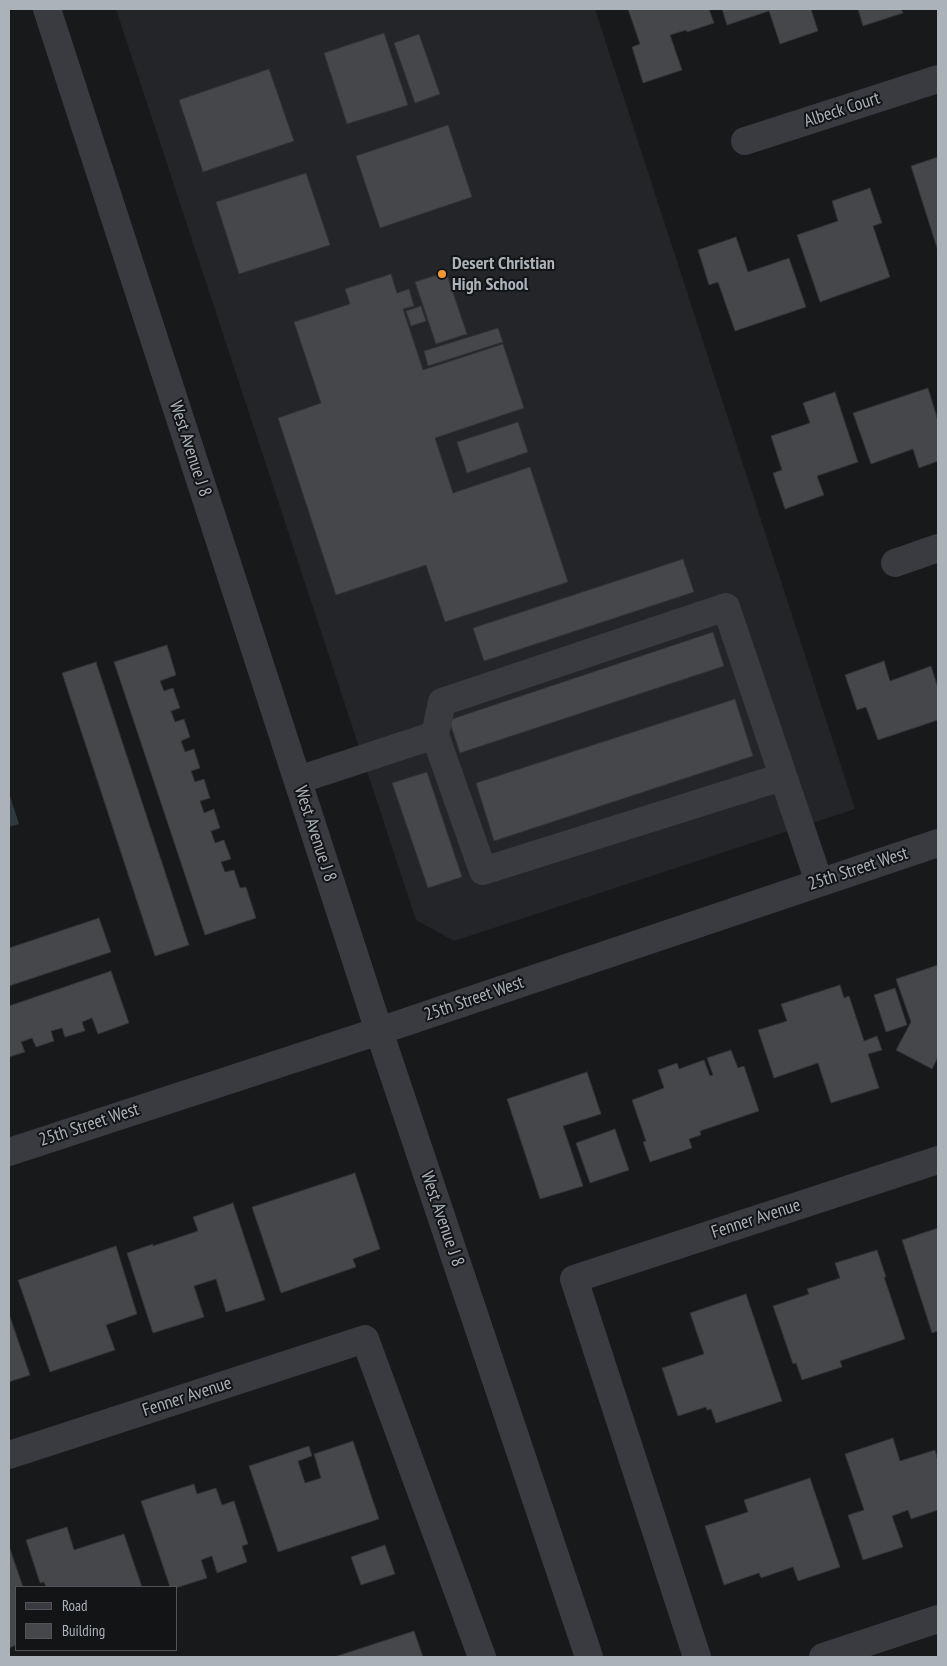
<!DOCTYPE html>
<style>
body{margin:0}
#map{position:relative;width:947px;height:1666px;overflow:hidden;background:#18191b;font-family:"PT Sans Narrow",sans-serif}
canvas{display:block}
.frame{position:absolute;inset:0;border:10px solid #abb2ba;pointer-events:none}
.legend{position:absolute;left:15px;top:1586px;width:162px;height:65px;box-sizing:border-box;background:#131416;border:1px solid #505358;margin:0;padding:6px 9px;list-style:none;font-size:15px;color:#abb2ba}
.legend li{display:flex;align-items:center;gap:10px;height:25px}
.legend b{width:25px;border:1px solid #505358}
</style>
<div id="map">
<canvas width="947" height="1666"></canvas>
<div class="frame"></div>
<ul class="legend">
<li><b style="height:6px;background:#393b40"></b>Road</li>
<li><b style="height:14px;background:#45474b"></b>Building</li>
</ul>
</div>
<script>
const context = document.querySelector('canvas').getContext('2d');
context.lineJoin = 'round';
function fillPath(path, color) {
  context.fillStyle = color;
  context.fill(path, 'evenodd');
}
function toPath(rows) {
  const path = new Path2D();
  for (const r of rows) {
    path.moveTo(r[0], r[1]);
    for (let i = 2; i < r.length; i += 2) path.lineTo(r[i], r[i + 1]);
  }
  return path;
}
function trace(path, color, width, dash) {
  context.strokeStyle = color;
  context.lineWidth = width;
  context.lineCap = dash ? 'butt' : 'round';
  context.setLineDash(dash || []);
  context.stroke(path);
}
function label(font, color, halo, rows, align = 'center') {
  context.font = font + ' "PT Sans Narrow",sans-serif';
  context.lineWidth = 4;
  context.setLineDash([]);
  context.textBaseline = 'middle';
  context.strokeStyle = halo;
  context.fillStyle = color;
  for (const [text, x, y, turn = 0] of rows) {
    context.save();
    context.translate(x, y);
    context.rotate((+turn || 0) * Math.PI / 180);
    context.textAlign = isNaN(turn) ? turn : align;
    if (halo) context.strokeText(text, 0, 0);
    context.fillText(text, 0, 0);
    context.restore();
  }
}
const built = toPath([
 [116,9,595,9,855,809,454,941,416,920]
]);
const water = toPath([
 [9,793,19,824,9,827]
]);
const building = toPath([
 [628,9,709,9,714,23,687,32,686,30,670,35,682,70,643,83,632,47,640,44,628,9],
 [722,9,811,9,818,31,780,44,769,11,727,25,722,9],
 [858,9,901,9,903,13,863,26,858,9],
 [384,33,408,105,347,124,324,53,384,33],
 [419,34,440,94,415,103,394,43,419,34],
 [269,69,294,141,203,172,179,100,269,69],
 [448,125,472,197,380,228,356,156,448,125],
 [938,157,938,251,911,166,938,157],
 [306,173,330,245,239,274,216,202,306,173],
 [870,188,882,223,873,226,890,277,820,302,797,235,838,221,832,201,870,188],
 [736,237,748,272,789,258,806,307,735,331,718,282,709,285,698,250,736,237],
 [446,272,467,334,436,344,415,282,446,272],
 [391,274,397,293,409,289,414,306,403,309,423,370,503,344,524,408,435,438,453,493,530,467,568,582,445,622,426,565,336,595,278,418,321,403,294,322,350,304,345,289,391,274],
 [421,306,426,321,411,326,406,311,421,306],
 [498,328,503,342,428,366,424,351,498,328],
 [928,388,938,421,938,461,919,468,913,449,871,464,853,413,928,388],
 [835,392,858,462,817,476,824,495,785,509,773,473,782,470,771,436,810,423,803,403,835,392],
 [518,422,528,452,467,473,457,442,518,422],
 [683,559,694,592,484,661,473,628,683,559],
 [713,632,724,666,460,753,449,720,713,632],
 [167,645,176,675,160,681,164,691,173,688,180,708,171,711,175,722,184,719,190,737,181,741,185,752,194,749,200,768,191,771,195,782,204,779,210,798,200,801,204,813,214,809,220,828,211,831,215,843,224,840,231,859,221,862,225,872,234,870,240,888,246,887,256,918,205,935,114,662,167,645],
 [884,661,890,681,931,666,938,688,938,720,878,740,866,707,857,710,845,675,884,661],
 [96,662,189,945,155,956,62,673,96,662],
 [735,699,753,756,494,841,476,783,735,699],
 [427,772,462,877,428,888,392,783,427,772],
 [99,918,111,952,9,986,9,948,99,918],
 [938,965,938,1057,932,1069,896,1050,911,1022,896,979,938,965],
 [111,971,129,1023,98,1034,92,1018,82,1022,85,1031,65,1037,62,1028,51,1031,54,1041,36,1047,32,1038,21,1042,25,1052,9,1057,9,1006,111,971],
 [840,985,844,998,849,996,864,1041,877,1036,882,1050,868,1054,879,1088,831,1103,818,1063,774,1078,758,1030,787,1021,781,1004,840,985],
 [895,988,907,1025,886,1032,874,995,895,988],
 [731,1050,738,1068,744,1066,759,1111,700,1131,701,1135,689,1139,692,1148,650,1162,643,1142,646,1141,632,1100,664,1088,658,1070,677,1063,679,1069,704,1060,710,1076,713,1075,707,1058,731,1050],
 [587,1072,601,1114,563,1126,583,1186,540,1199,507,1099,587,1072],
 [615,1129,629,1170,590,1183,576,1143,615,1129],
 [355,1173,380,1249,353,1259,356,1267,281,1293,252,1207,355,1173],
 [233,1203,265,1300,226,1312,216,1279,194,1286,204,1317,153,1333,127,1253,153,1244,153,1246,198,1231,193,1217,233,1203],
 [938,1228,938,1331,932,1333,902,1240,938,1228],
 [116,1246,137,1314,106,1325,115,1350,50,1372,18,1280,116,1246],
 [877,1250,886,1277,884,1277,905,1339,840,1361,842,1367,802,1380,796,1363,793,1364,773,1306,809,1294,807,1289,840,1278,835,1263,877,1250],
 [746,1294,782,1401,716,1423,711,1409,707,1410,706,1407,678,1416,662,1368,704,1354,690,1313,746,1294],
 [9,1314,30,1375,9,1382,9,1314],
 [893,1438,900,1461,935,1450,938,1461,938,1510,911,1519,908,1510,892,1516,903,1547,863,1560,848,1515,864,1510,845,1454,893,1438],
 [353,1441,379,1519,278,1552,249,1466,309,1446,312,1456,298,1461,305,1483,321,1478,314,1454,353,1441],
 [810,1478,840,1567,798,1581,793,1567,761,1578,759,1573,724,1585,705,1526,748,1512,744,1500,810,1478],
 [194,1484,197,1494,216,1488,222,1505,234,1501,248,1544,242,1546,247,1562,217,1573,212,1556,201,1560,207,1578,176,1588,170,1587,141,1501,194,1484],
 [67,1527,74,1550,124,1534,142,1587,46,1587,44,1582,40,1583,26,1540,67,1527],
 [385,1545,395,1574,361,1585,351,1557,385,1545],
 [9,1546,23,1587,16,1587,16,1645,9,1648,9,1546],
 [414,1631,423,1657,334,1657,414,1631]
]);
const minor = toPath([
 [47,9,379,1031,589,1657],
 [745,141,938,79],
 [895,563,938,548],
 [782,777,483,871,435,735,442,702,726,607,819,882],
 [298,780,435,735],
 [9,1152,379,1031,938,843],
 [9,1455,365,1339,482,1657],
 [697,1657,574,1279,938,1160],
 [823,1657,938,1619]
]);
const markers = [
 [442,274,5,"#f39638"]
];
const streetNames = [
 ["Albeck Court",842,110,-18],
 ["West Avenue J 8",190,449,72],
 ["West Avenue J 8",315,834,72],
 ["25th Street West",858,869,-18],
 ["25th Street West",474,999,-19],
 ["25th Street West",89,1125,-18],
 ["West Avenue J 8",442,1219,71],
 ["Fenner Avenue",756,1219,-18],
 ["Fenner Avenue",187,1397,-18]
];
const poiNames = [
 ["Desert Christian",452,264],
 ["High School",452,285]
];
fillPath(built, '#242528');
fillPath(water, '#2e3a3f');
fillPath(building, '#45474b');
trace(building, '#323337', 1);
trace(minor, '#393b40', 28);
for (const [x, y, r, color] of markers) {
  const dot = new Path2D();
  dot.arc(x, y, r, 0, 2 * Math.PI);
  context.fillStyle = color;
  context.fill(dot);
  trace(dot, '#131416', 2);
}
label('18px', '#abb2ba', '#131416', streetNames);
label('bold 18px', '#abb2ba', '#131416', poiNames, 'left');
</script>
